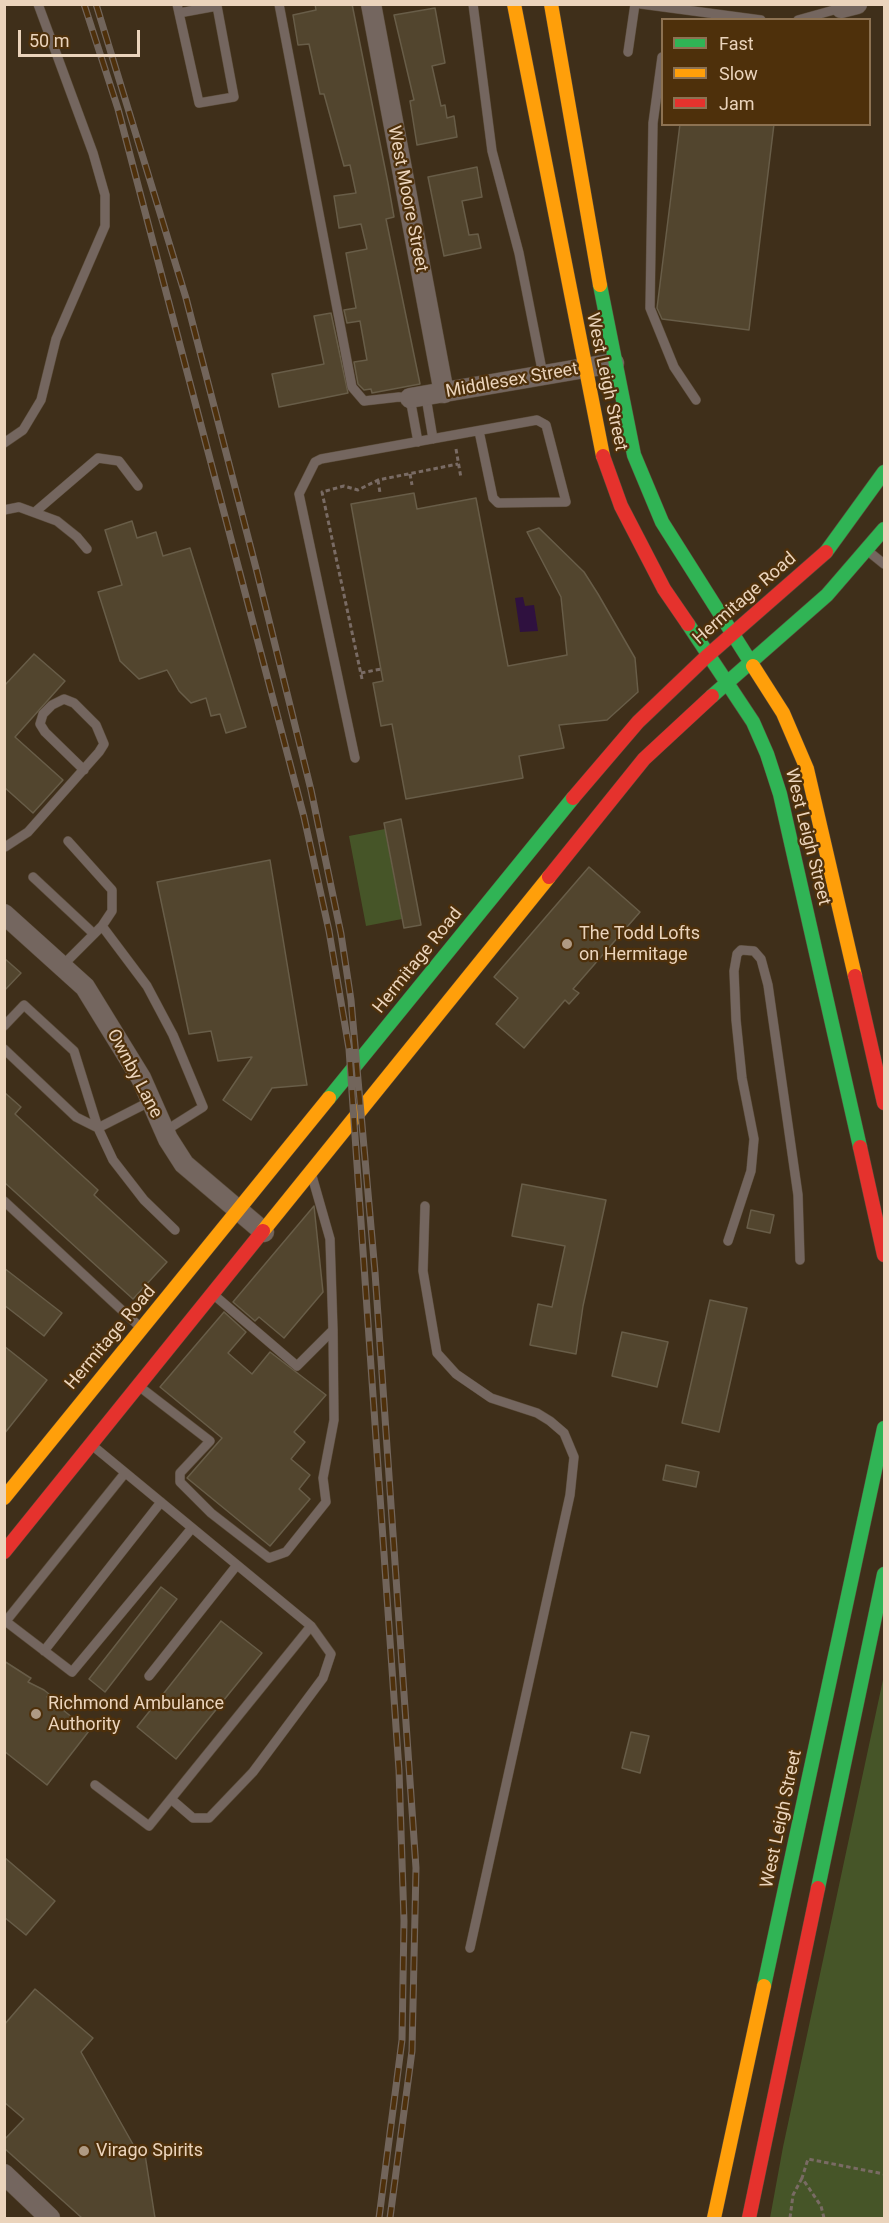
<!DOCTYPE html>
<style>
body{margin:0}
#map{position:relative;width:889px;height:2223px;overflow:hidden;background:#3f2f1a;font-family:Roboto,sans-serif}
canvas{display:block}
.frame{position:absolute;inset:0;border:6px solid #ebd4bc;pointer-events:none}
.legend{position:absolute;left:661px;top:18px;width:210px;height:108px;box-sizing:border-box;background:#4e300b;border:2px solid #8d7252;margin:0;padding:8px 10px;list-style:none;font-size:18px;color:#ebd4bc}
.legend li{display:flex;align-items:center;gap:12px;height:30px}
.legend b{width:30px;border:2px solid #8d7252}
.scale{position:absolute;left:18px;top:30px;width:122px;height:27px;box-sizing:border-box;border:3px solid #ebd4bc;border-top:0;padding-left:8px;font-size:18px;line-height:21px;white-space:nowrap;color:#ebd4bc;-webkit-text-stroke:4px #4e300b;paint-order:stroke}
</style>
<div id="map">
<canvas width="889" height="2223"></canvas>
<div class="frame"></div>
<ul class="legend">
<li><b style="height:8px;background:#30b455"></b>Fast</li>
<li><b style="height:8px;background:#ff9f0a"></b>Slow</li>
<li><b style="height:8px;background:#e5322d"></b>Jam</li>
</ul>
<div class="scale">50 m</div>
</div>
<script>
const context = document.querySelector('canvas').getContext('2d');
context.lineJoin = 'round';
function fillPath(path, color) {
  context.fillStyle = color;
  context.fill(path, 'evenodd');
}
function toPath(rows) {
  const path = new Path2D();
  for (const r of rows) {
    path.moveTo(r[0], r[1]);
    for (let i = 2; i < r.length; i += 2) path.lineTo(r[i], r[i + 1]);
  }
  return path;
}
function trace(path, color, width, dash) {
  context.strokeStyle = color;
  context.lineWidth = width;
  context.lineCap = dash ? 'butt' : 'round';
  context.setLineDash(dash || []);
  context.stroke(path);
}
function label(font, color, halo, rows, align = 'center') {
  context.font = font + ' Roboto,sans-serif';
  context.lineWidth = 4.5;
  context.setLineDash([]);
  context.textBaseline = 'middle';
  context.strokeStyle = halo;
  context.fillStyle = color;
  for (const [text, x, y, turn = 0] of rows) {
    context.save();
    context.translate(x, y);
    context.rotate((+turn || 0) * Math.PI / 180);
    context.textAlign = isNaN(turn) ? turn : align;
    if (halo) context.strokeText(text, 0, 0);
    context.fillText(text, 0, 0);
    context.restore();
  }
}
const green = toPath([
 [385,829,402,919,366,926,349,836],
 [884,1675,884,2218,770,2218,783,2147]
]);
const water = toPath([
 [523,597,525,606,534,605,538,631,520,632,515,598]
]);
const building = toPath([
 [315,4,352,4,388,183,394,217,386,219,420,384,372,393,371,389,364,390,358,384,354,362,367,360,360,321,347,323,344,310,356,308,346,253,367,249,361,224,339,228,334,196,356,193,350,165,344,166,324,94,320,94,309,44,298,45,293,15,316,10,315,4],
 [435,8,445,63,432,66,441,106,445,105,447,118,454,116,457,137,417,145,410,101,414,100,394,15,435,8],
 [680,124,774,124,749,330,662,319,657,308,680,124],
 [477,167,482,197,462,201,469,235,478,234,481,248,444,256,428,177,477,167],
 [331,313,348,393,279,407,272,374,324,364,314,316,331,313],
 [414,493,417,509,476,498,508,666,567,655,561,597,527,532,539,528,584,572,598,594,635,658,638,692,607,720,559,725,564,748,519,756,523,778,406,799,392,724,381,726,373,683,383,681,351,504,414,493],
 [132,521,137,538,156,532,163,556,190,548,246,727,226,733,220,714,211,716,206,698,191,703,179,691,167,670,139,679,120,661,98,592,122,585,105,530,132,521],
 [34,654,65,681,15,737,63,780,33,813,4,787,4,686,34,654],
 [401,819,421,925,404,928,384,823,401,819],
 [270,860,307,1085,272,1088,251,1120,223,1100,252,1057,218,1061,211,1031,189,1034,157,882,270,860],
 [589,867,640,912,573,989,579,993,569,1004,565,1000,524,1048,496,1024,518,998,494,977,589,867],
 [4,958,21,973,4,991,4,958],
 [4,1092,21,1107,15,1114,98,1190,94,1195,167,1262,133,1299,4,1182,4,1092],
 [522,1184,606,1200,583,1306,576,1354,530,1345,538,1304,552,1307,565,1246,512,1236,522,1184],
 [314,1206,323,1292,284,1338,259,1317,255,1321,233,1302,314,1206],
 [751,1210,774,1215,770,1233,747,1228,751,1210],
 [4,1268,62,1313,44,1336,4,1305,4,1268],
 [710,1300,747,1308,719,1432,682,1423,710,1300],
 [224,1312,246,1332,228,1353,252,1374,270,1352,326,1395,294,1432,305,1442,291,1459,310,1475,299,1489,310,1499,270,1546,187,1478,222,1438,160,1387,224,1312],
 [622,1332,668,1342,657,1387,612,1376,622,1332],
 [4,1346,47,1380,4,1434,4,1346],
 [666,1465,699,1472,696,1487,663,1480,666,1465],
 [161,1587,177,1599,105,1692,89,1679,161,1587],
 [221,1621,262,1653,176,1759,137,1727,221,1621],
 [4,1661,29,1677,31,1678,28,1682,44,1690,49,1694,47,1697,89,1731,47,1785,4,1751,4,1661],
 [631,1732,649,1736,640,1773,622,1768,631,1732],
 [4,1857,55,1901,26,1935,4,1917,4,1857],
 [35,1989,93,2038,81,2052,139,2155,144,2148,155,2218,82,2218,4,2148,4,2140,24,2119,4,2102,4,2025,35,1989]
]);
const path = toPath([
 [456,449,461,478],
 [410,474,412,485],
 [378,480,380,493],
 [361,673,381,669],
 [362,679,322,492,344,486,358,490,378,480,458,464],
 [790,2218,793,2195,802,2178],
 [824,2218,821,2206,802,2178,808,2159,884,2174]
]);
const lane = toPath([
 [177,4,199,103,234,97,217,6,179,13],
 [279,4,352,387,364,401,399,397,410,398,418,442],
 [473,4,492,151,519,253,543,375],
 [641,4,761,20],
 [798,20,841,8],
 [628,52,635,4],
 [662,57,653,123,650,308,674,367,696,400],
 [426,397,433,439],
 [4,443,23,430,41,400,56,339,105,226,105,195,93,153,38,4],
 [4,510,19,507,57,521,77,537,87,549],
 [35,512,98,458,119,461,138,486],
 [868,551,884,564],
 [355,758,299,494,315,462,321,459,537,420,546,425,566,502,498,503,493,498,479,431],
 [68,841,112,890,112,911,102,926],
 [5,847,28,832,99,752,104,744,96,725,74,703,64,699,52,705,43,714,40,724,45,732,84,770],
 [33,877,94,934],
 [62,966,102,926,147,986,173,1035,203,1107,165,1131],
 [4,1026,24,1005,74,1051,98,1128,113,1160,144,1200,175,1230],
 [4,1049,76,1117,98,1128],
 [98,1128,151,1101],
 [4,1201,140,1327],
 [425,1206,423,1271,437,1353,456,1374,491,1398,537,1413,550,1421,564,1433,574,1457,570,1495,470,1948],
 [728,1241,751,1171,754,1139,742,1078,736,1020,734,971,737,954,741,950,754,951,761,959,768,985,798,1195,800,1260],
 [214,1295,297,1366,333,1330,330,1239,312,1176],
 [140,1387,210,1441,180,1473,180,1482,211,1513,269,1558,286,1552,326,1502,323,1478,334,1420,333,1330],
 [93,1446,311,1626,149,1826,95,1785],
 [4,1620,72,1672,192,1528],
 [6,1621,125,1473],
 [44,1651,161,1502],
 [149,1676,237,1565],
 [171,1799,193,1818,209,1818,253,1772,323,1678,331,1654,311,1626]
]);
const street = toPath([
 [371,4,444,393],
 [841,8,857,4],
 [410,398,614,363],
 [4,914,85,987,141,1078,168,1139,184,1164,264,1232],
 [4,2174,50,2218]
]);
const fast = toPath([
 [600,285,634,455,662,522,753,666],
 [826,552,884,472],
 [688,624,753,722,767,754,780,794,860,1147],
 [712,696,827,595,884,529],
 [329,1098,573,798],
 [818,1888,884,1574],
 [764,1986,884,1428]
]);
const slow = toPath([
 [514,4,603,456],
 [551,4,600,285],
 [753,666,783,713,807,769,855,976],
 [263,1231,549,877],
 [4,1498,329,1098],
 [714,2218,764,1986]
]);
const jam = toPath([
 [603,456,621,506,664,589,688,624],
 [573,798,638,722,706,657,826,552],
 [549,877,644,759,712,696],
 [855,976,884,1103],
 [860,1147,884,1255],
 [4,1552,263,1231],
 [749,2218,818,1888]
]);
const rail = toPath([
 [84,4,118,109,304,817,329,931,349,1049,399,1770,404,1921,402,2040,379,2218],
 [96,4,186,298,257,572,311,790,341,934,351,1000,375,1272,416,1868,412,2051,390,2218]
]);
const markers = [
 [567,944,6,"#af9a83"],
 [36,1714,6,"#af9a83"],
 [84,2151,6,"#af9a83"]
];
const streetNames = [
 ["West Moore Street",407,199,79],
 ["Middlesex Street",512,381,-10],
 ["West Leigh Street",606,382,78],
 ["Hermitage Road",745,599,-41],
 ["West Leigh Street",807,837,76],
 ["Hermitage Road",418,961,-51],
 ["Ownby Lane",134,1074,62],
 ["Hermitage Road",111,1338,-50],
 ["West Leigh Street",782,1819,-78]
];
const poiNames = [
 ["The Todd Lofts",579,934],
 ["on Hermitage",579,955],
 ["Richmond Ambulance",48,1704],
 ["Authority",48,1725],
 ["Virago Spirits",96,2151]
];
fillPath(green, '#465528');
fillPath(water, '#2f113f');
fillPath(building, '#52452e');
trace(building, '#685d48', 1.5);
trace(lane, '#5b4c3a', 10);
trace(street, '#5b4c3a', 21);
trace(fast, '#5b4c3a', 15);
trace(slow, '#5b4c3a', 15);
trace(jam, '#5b4c3a', 15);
trace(path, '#796b64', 3, [4.5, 3]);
trace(lane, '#74665f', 9);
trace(street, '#74665f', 20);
trace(fast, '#30b455', 14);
trace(slow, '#ff9f0a', 14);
trace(jam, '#e5322d', 14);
trace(rail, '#72655b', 7);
trace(rail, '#4e300b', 4.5, [14]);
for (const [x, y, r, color] of markers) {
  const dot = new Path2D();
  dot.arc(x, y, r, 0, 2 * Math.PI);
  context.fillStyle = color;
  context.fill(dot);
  trace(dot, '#4e300b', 2);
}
label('18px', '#ebd4bc', '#4e300b', streetNames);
label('18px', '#ebd4bc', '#4e300b', poiNames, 'left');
</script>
